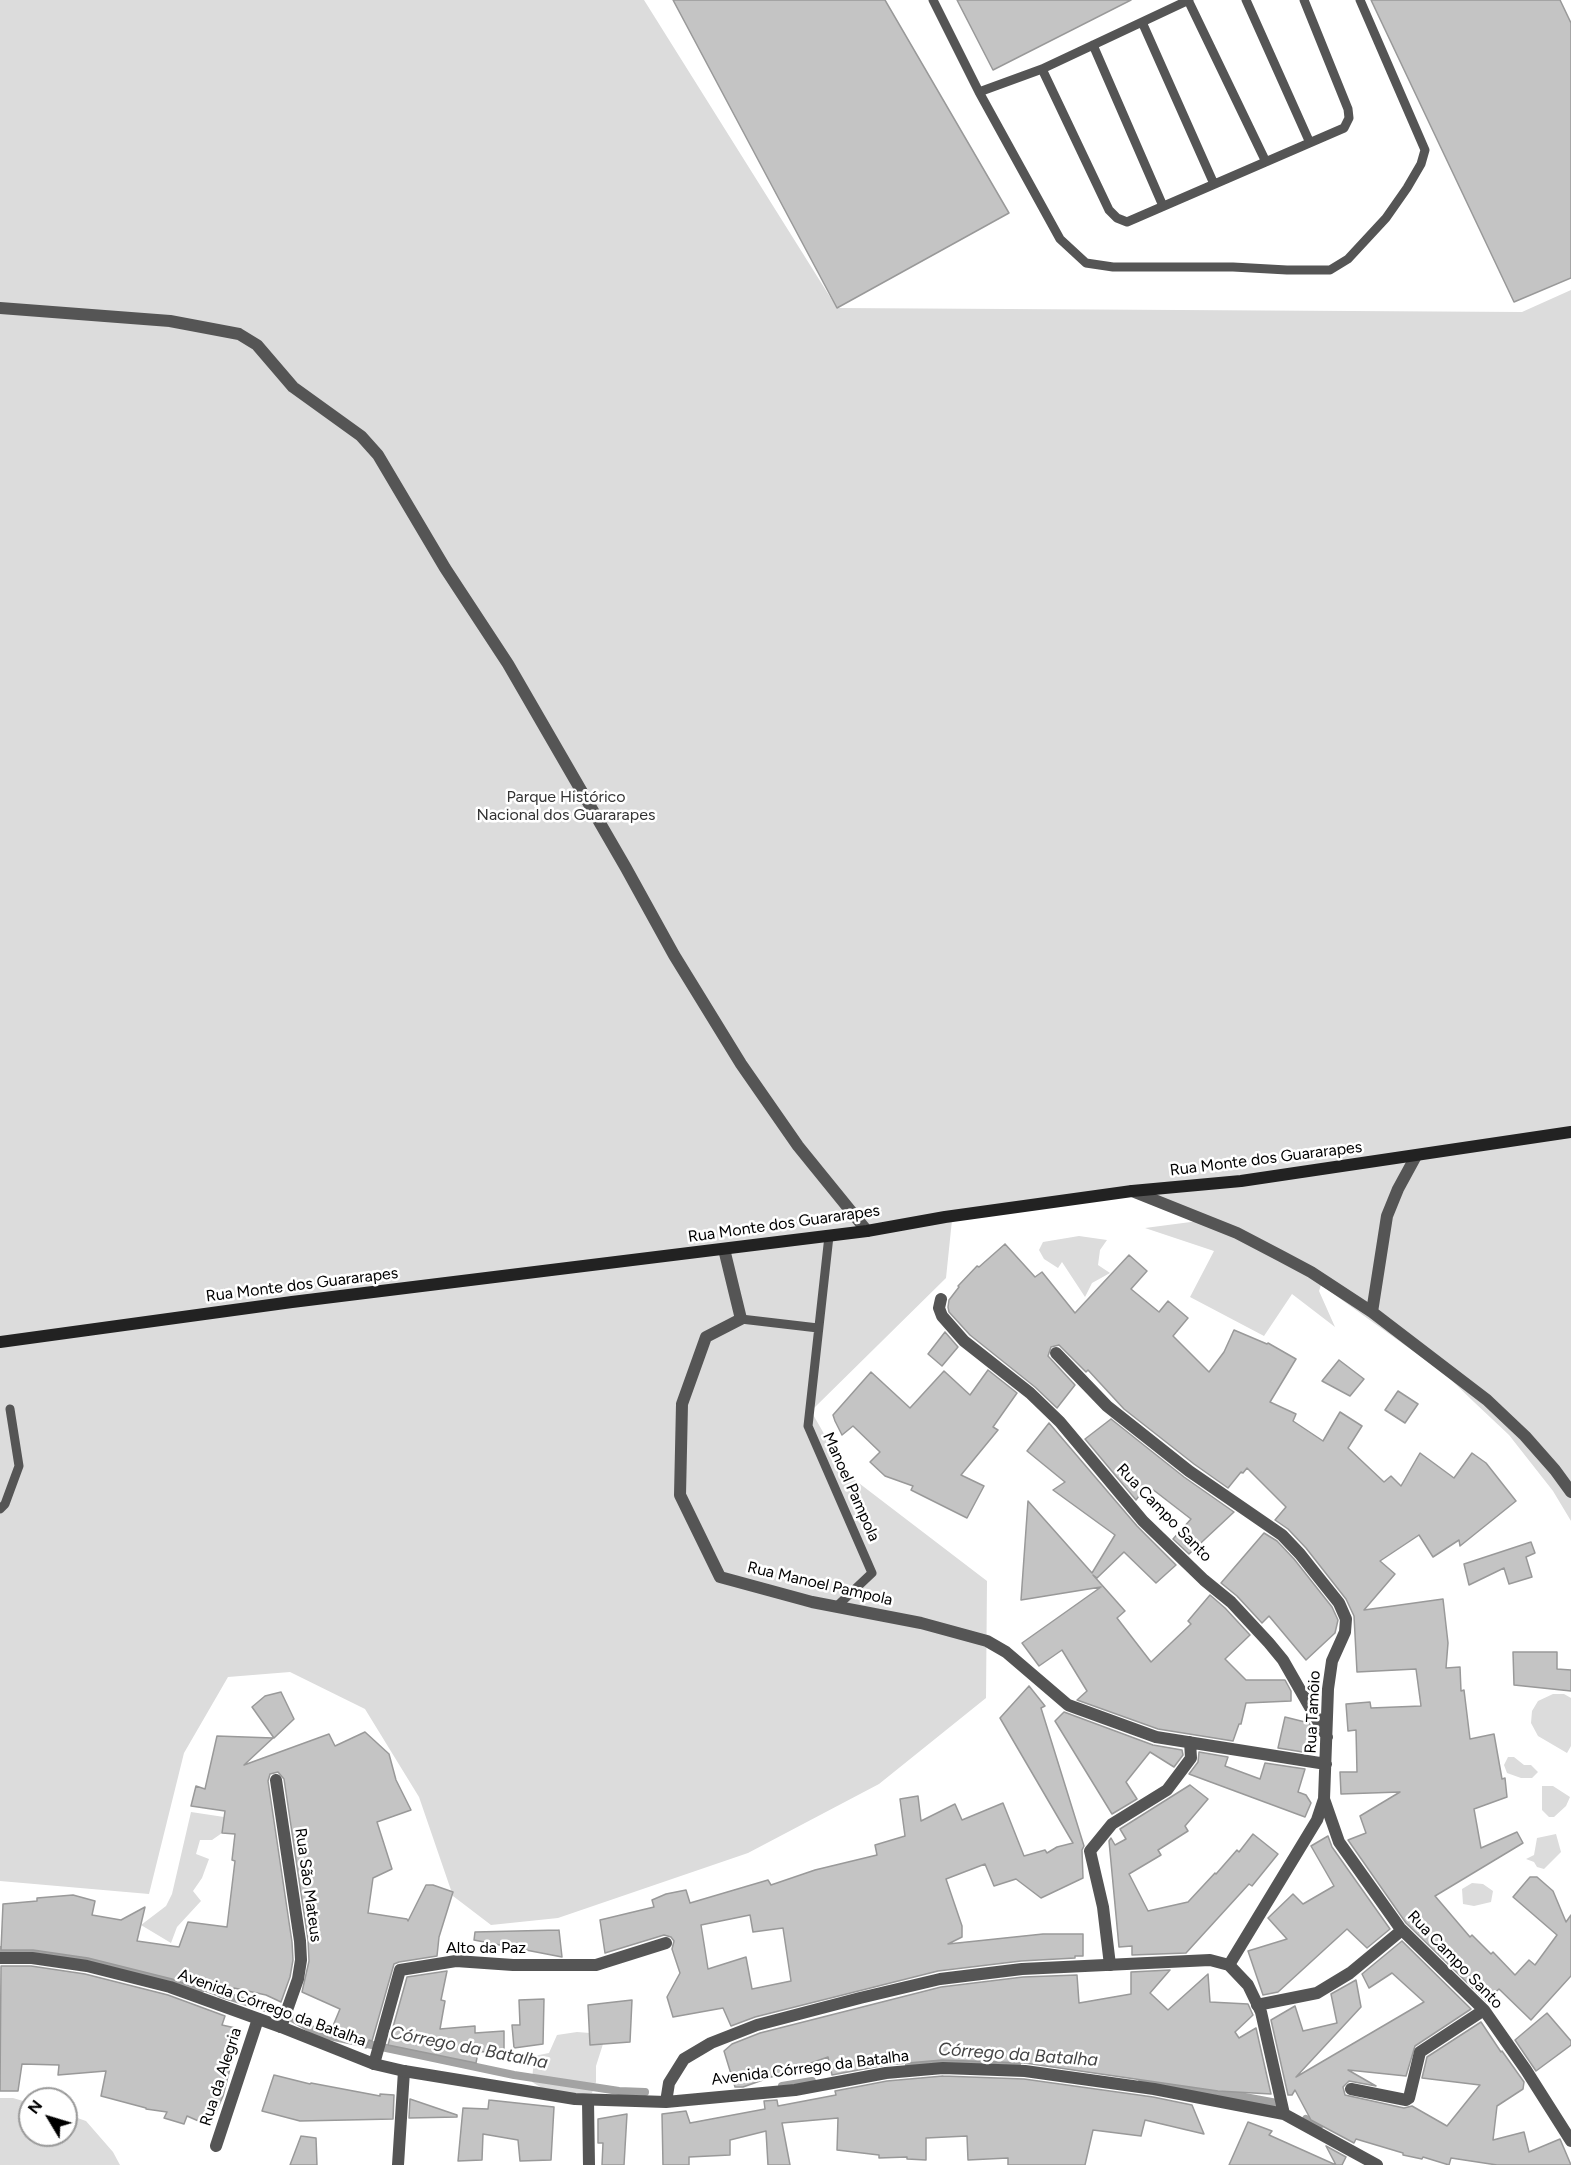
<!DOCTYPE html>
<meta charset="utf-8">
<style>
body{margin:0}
#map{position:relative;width:1571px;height:2165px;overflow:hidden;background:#fff;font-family:Figtree,sans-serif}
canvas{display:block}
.north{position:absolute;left:18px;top:2087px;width:60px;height:60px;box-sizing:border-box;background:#fff;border:2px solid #999;border-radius:50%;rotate:308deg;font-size:16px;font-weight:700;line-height:24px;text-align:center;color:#000}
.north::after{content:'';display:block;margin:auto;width:21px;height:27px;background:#000;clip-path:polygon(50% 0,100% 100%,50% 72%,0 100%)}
</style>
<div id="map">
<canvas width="1571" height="2165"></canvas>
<div class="north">N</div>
</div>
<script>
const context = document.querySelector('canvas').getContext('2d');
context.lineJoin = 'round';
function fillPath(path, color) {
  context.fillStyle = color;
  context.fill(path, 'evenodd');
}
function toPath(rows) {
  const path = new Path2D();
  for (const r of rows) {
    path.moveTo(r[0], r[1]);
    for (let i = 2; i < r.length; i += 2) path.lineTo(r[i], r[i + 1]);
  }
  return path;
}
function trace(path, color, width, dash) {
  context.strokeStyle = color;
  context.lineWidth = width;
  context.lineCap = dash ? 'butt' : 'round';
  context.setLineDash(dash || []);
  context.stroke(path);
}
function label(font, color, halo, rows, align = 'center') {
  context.font = font + ' Figtree,sans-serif';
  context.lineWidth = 5;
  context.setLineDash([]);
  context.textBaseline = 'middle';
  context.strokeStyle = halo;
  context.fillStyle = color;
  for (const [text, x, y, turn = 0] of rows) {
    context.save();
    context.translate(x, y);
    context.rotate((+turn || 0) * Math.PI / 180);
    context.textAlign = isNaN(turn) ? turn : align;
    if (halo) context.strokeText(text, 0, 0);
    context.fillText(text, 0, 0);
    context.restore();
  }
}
const green = toPath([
 [0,0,644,0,837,308,1522,312,1571,290,1571,1521,1553,1491,1509,1435,1474,1402,1445,1374,1321,1285,1319,1291,1335,1327,1292,1294,1264,1336,1190,1297,1214,1251,1145,1228,1206,1220,1132,1192,952,1220,946,1278,811,1411,847,1474,987,1581,986,1698,879,1784,748,1853,558,1918,491,1925,453,1896,419,1797,365,1709,290,1672,228,1677,184,1753,149,1894,0,1881],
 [1079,1236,1107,1240,1100,1250,1098,1265,1110,1273,1092,1283,1085,1297,1062,1262,1058,1268,1044,1259,1039,1250,1043,1242],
 [1553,1694,1564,1694,1571,1698,1571,1746,1567,1753,1538,1736,1531,1723,1532,1711,1538,1701],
 [1508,1757,1514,1757,1524,1765,1531,1765,1538,1772,1532,1778,1521,1778,1507,1773,1504,1765],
 [1542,1786,1553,1786,1570,1797,1566,1806,1554,1817,1549,1817,1542,1810],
 [191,1812,224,1817,222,1833,212,1840,200,1840,196,1854,209,1859,202,1878,193,1891,201,1901,177,1927,171,1943,141,1925,166,1906,172,1894],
 [1556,1834,1561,1852,1544,1869,1537,1867,1534,1862,1526,1859,1534,1855,1537,1838],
 [1472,1883,1483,1884,1493,1891,1491,1902,1474,1906,1463,1904,1462,1889],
 [577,2032,590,2033,603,2044,596,2066,596,2082,592,2093,574,2094,542,2088,532,2082,534,2056,549,2053,557,2035],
 [0,2098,13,2098,30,2103,30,2135,66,2135,66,2114,86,2121,113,2152,120,2165,0,2165]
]);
const stream = toPath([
 [0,1950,18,1949,86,1958,201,1989],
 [221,1994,265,2008],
 [292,2018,320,2034,514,2075,619,2091,645,2092],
 [909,2065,942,2061,992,2062,1017,2065],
 [1142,2082,1180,2085,1277,2103],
 [782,2086,812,2081],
 [1306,2119,1319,2126]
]);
const building = toPath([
 [673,0,885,0,1009,213,837,308,673,0],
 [957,0,1131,0,993,70,957,0],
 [1371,0,1560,0,1571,23,1571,278,1514,302,1371,0],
 [1005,1244,1035,1277,1042,1272,1075,1313,1129,1255,1147,1271,1131,1289,1159,1312,1168,1301,1188,1318,1173,1336,1209,1372,1224,1352,1234,1330,1267,1344,1268,1343,1296,1359,1270,1402,1296,1414,1293,1421,1323,1441,1340,1412,1362,1426,1348,1448,1384,1482,1391,1476,1401,1486,1420,1453,1454,1478,1472,1453,1486,1463,1516,1501,1460,1546,1459,1540,1433,1557,1419,1535,1380,1561,1395,1574,1364,1610,1443,1599,1448,1643,1446,1668,1460,1667,1461,1691,1464,1690,1470,1739,1494,1734,1502,1779,1505,1778,1507,1797,1474,1809,1481,1848,1517,1832,1523,1843,1435,1896,1470,1937,1472,1935,1491,1954,1493,1952,1515,1975,1529,1960,1535,1965,1557,1935,1513,1897,1530,1877,1537,1877,1553,1891,1566,1922,1571,1915,1571,1976,1531,2020,1499,1989,1486,2001,1406,1923,1348,1840,1366,1833,1360,1816,1400,1792,1341,1794,1340,1772,1357,1772,1356,1730,1348,1731,1346,1704,1370,1702,1371,1708,1421,1706,1416,1669,1357,1672,1354,1616,1346,1599,1306,1548,1288,1529,1275,1520,1286,1507,1247,1468,1243,1473,1241,1472,1228,1488,1194,1464,1124,1409,1088,1370,1086,1372,1059,1345,1051,1347,1048,1356,1075,1385,1057,1408,1035,1387,970,1335,949,1312,948,1307,949,1300,959,1287,958,1286,977,1266,979,1267,1005,1244],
 [945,1332,958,1347,942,1366,928,1354,945,1332],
 [1339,1360,1364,1379,1350,1396,1322,1381,1339,1360],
 [988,1370,1017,1393,993,1427,998,1430,961,1475,984,1486,967,1518,911,1490,913,1486,885,1476,870,1462,880,1452,853,1426,842,1435,835,1421,833,1415,871,1372,910,1408,944,1371,970,1395,988,1370],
 [1398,1391,1418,1404,1405,1423,1385,1410,1398,1391],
 [1111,1419,1184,1477,1234,1512,1189,1554,1173,1539,1191,1519,1147,1485,1136,1500,1085,1439,1111,1419],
 [1049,1423,1137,1526,1176,1565,1156,1583,1124,1552,1097,1578,1093,1575,1125,1611,1117,1618,1151,1662,1191,1624,1188,1621,1210,1595,1225,1608,1250,1635,1225,1659,1246,1680,1285,1680,1291,1691,1291,1701,1246,1703,1241,1724,1239,1724,1233,1741,1158,1729,1077,1700,1087,1691,1062,1650,1039,1666,1022,1643,1101,1587,1021,1600,1028,1501,1092,1573,1115,1535,1053,1490,1065,1482,1027,1451,1049,1423],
 [1264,1533,1277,1541,1294,1559,1332,1607,1338,1620,1335,1633,1306,1660,1269,1616,1262,1623,1237,1596,1221,1583,1264,1533],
 [1531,1542,1535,1553,1526,1557,1532,1577,1509,1584,1504,1568,1469,1585,1464,1564,1531,1542],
 [1513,1652,1557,1652,1557,1669,1571,1670,1571,1691,1514,1685,1513,1652],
 [1029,1686,1045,1706,1041,1708,1084,1846,1082,1850,1083,1878,1041,1898,1016,1879,994,1886,985,1864,946,1879,962,1926,962,1937,948,1944,1043,1934,1083,1934,1083,1956,1075,1956,1075,1958,1021,1961,938,1971,755,2017,731,2026,723,2008,673,2017,667,1997,680,1973,672,1949,674,1941,671,1937,664,1935,605,1953,600,1920,654,1907,652,1900,666,1894,686,1890,690,1903,768,1880,771,1885,815,1870,877,1855,875,1845,905,1836,900,1799,918,1796,921,1821,955,1804,962,1820,1003,1803,1024,1856,1045,1850,1047,1853,1057,1847,1073,1843,1000,1718,1029,1686],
 [750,1915,753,1932,783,1928,791,1981,752,1989,746,1957,708,1969,701,1925,750,1915],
 [281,1692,294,1719,274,1738,252,1707,265,1696,281,1692],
 [1064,1712,1153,1745,1182,1750,1183,1755,1174,1767,1150,1752,1126,1782,1137,1799,1112,1814,1055,1721,1064,1712],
 [1285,1717,1309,1723,1314,1732,1309,1753,1278,1748,1285,1717],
 [365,1732,389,1754,396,1780,411,1810,377,1822,392,1869,373,1878,368,1913,407,1919,408,1921,426,1885,433,1885,453,1892,439,1937,437,1956,399,1962,394,1964,372,2041,369,2040,366,2048,330,2033,340,2009,302,1992,309,1961,308,1940,284,1779,278,1772,270,1774,268,1781,292,1942,293,1960,290,1977,281,2002,266,1995,234,1988,230,2000,172,1979,88,1958,33,1950,1,1950,3,1904,37,1901,37,1898,73,1895,95,1901,92,1915,121,1920,145,1907,137,1941,179,1947,188,1922,227,1927,235,1861,232,1860,235,1834,222,1833,225,1811,191,1806,196,1786,205,1789,217,1736,273,1738,244,1765,329,1734,335,1746,365,1732],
 [1199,1752,1228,1757,1225,1766,1260,1779,1265,1763,1305,1769,1298,1792,1306,1795,1311,1803,1305,1817,1189,1774,1198,1762,1199,1752],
 [1190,1785,1208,1799,1185,1826,1188,1831,1158,1850,1161,1855,1129,1874,1148,1911,1188,1902,1215,1873,1216,1874,1237,1850,1239,1852,1253,1834,1278,1854,1252,1886,1249,1884,1186,1953,1132,1955,1132,1946,1119,1947,1109,1841,1111,1838,1115,1845,1126,1839,1120,1829,1190,1785],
 [1328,1836,1332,1847,1390,1929,1367,1948,1347,1929,1278,1992,1263,1995,1248,1951,1287,1939,1268,1918,1293,1894,1303,1904,1334,1886,1311,1846,1328,1836],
 [559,1930,562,1957,474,1940,475,1932,559,1930],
 [1402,1941,1471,2009,1415,2046,1406,2076,1348,2070,1376,2086,1349,2081,1343,2087,1345,2095,1404,2108,1412,2106,1447,2126,1480,2085,1422,2078,1427,2057,1481,2022,1501,2052,1502,2051,1524,2082,1523,2089,1497,2106,1493,2140,1524,2132,1529,2152,1560,2139,1571,2165,1497,2165,1451,2158,1449,2165,1423,2157,1422,2159,1403,2155,1403,2153,1356,2139,1354,2143,1311,2120,1295,2090,1292,2095,1288,2095,1271,2020,1295,2006,1303,2031,1337,2023,1331,1994,1356,1980,1361,2007,1296,2077,1424,2002,1392,1973,1369,1988,1362,1974,1402,1941],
 [1,1966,31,1966,85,1974,168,1995,225,2016,222,2025,240,2029,223,2096,210,2126,187,2116,184,2124,164,2118,167,2112,146,2109,146,2108,101,2096,106,2071,58,2075,59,2065,22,2064,18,2091,0,2091,1,1966],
 [1170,1970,1150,1993,1168,2010,1208,1974,1210,2002,1248,2004,1253,2015,1235,2032,1239,2038,1256,2028,1271,2094,1218,2091,1025,2063,942,2060,885,2065,832,2075,828,2057,743,2087,735,2087,724,2051,732,2044,760,2033,941,1987,1023,1977,1077,1975,1079,2003,1131,1994,1131,1972,1170,1970],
 [447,1971,441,2000,445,2001,440,2029,475,2026,475,2033,504,2031,504,2051,478,2052,476,2063,388,2045,407,1977,447,1971],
 [544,1999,543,2044,514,2048,512,2025,520,2025,519,2000,544,1999],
 [632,2000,630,2042,590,2045,588,2005,632,2000],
 [1547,2013,1571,2041,1571,2045,1536,2071,1515,2040,1547,2013],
 [274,2075,310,2084,311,2083,380,2096,380,2094,394,2095,393,2119,300,2121,262,2111,274,2075],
 [943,2076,1024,2079,1153,2097,1192,2105,1204,2134,1145,2120,1141,2136,1093,2130,1085,2165,1008,2165,1008,2158,968,2160,967,2136,926,2138,926,2160,907,2159,907,2157,879,2158,879,2155,837,2150,838,2118,782,2123,790,2165,768,2165,766,2131,730,2140,730,2155,689,2157,689,2165,663,2165,662,2114,686,2111,690,2123,765,2109,764,2101,777,2100,778,2106,836,2095,835,2091,887,2081,943,2076],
 [410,2099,457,2115,457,2117,409,2118,410,2099],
 [489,2100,554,2107,551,2160,520,2161,518,2140,483,2134,482,2160,458,2161,463,2108,488,2109,489,2100],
 [627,2114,624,2165,602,2165,603,2143,598,2143,598,2119,627,2114],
 [1248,2122,1272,2131,1269,2135,1336,2165,1326,2146,1346,2157,1342,2165,1229,2165,1248,2122],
 [301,2136,316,2138,317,2165,290,2165,301,2136]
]);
const service = toPath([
 [933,0,979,92,1060,239,1086,263,1113,267,1233,267,1287,270,1330,270,1348,259,1386,218,1407,188,1421,164,1425,150,1360,0],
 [1188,0,1266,162],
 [1246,0,1310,143],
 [1142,22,1214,184],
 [1093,45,1163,206],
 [1042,69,1109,210,1117,218,1127,222,1344,128,1349,118,1348,109,1304,0],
 [979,92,1042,69,1189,0],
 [829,1236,808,1426,872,1573,836,1607],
 [741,1319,818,1328],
 [0,1509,5,1504,19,1466,10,1409]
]);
const minor = toPath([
 [0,308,170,321,239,334,257,345,293,387,361,436,378,455,445,568,508,664,626,868,674,955,741,1064,798,1146,867,1231],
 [724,1249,741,1319,706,1337,682,1404,680,1495,720,1577,812,1602,921,1623,987,1641,1006,1652,1068,1705,1156,1737,1326,1764],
 [941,1299,939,1308,942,1316,964,1341,1030,1393,1060,1422,1143,1521,1204,1580,1231,1602,1269,1643,1283,1660,1327,1737],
 [1056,1353,1107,1406,1189,1471,1282,1535,1300,1554,1315,1573,1339,1603,1346,1619,1345,1632,1332,1661,1328,1689,1324,1799,1317,1820,1229,1965],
 [276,1780,300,1941,301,1960,298,1979,281,2027],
 [1324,1799,1339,1842,1400,1928,1484,2010,1526,2070,1571,2141],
 [1110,1965,1103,1907,1090,1851,1112,1824,1167,1790,1191,1758,1190,1742],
 [1257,2005,1317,1993,1350,1973,1402,1930],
 [374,2064,400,1970,456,1961,513,1965,596,1965,666,1943],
 [1351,2089,1406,2100,1409,2098,1420,2052,1484,2010],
 [588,2101,589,2165],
 [216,2146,258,2019],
 [398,2165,404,2071]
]);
const tertiary = toPath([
 [1132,1191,1237,1233,1281,1256,1311,1272,1372,1312,1487,1400,1525,1436,1555,1470,1571,1492],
 [1372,1312,1387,1216,1398,1189,1416,1156],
 [0,1958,32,1958,87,1966,170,1987,281,2027,374,2064,404,2071,575,2099,666,2102,795,2090,886,2073,943,2068,1025,2071,1154,2089,1284,2114,1377,2165],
 [666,2102,669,2083,684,2059,711,2043,757,2025,860,1998,940,1979,1022,1969,1210,1960,1229,1965,1248,1985,1261,2012,1284,2114]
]);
const secondary = toPath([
 [0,1342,292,1302,867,1231,945,1217,1132,1191,1241,1181,1571,1132]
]);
const parkNames = [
 ["Parque Histórico",566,797],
 ["Nacional dos Guararapes",566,815]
];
const streetNames = [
 ["Rua Monte dos Guararapes",1266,1159,-7],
 ["Rua Monte dos Guararapes",784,1224,-8],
 ["Rua Monte dos Guararapes",302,1285,-7],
 ["Manoel Pampola",851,1487,66],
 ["Rua Campo Santo",1164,1513,46],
 ["Rua Manoel Pampola",820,1584,13],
 ["Rua Tamôio",1313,1712,-87],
 ["Rua São Mateus",308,1885,82],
 ["Alto da Paz",486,1948],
 ["Rua Campo Santo",1455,1960,46],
 ["Avenida Córrego da Batalha",272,2008,20],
 ["Avenida Córrego da Batalha",810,2068,-7],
 ["Rua da Alegria",221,2077,-72]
];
const waterNames = [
 ["Córrego da Batalha",469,2048,11],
 ["Córrego da Batalha",1018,2055,4]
];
fillPath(green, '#dcdcdc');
trace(stream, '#a3a3a3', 8);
fillPath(building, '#c4c4c4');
trace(building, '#999', 1.5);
trace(service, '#555', 9);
trace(minor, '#555', 12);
trace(tertiary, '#555', 12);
trace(secondary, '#222', 12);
label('16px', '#333', '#fff', parkNames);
label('16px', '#000', '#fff', streetNames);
label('italic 18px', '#444', '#fff', waterNames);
</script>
